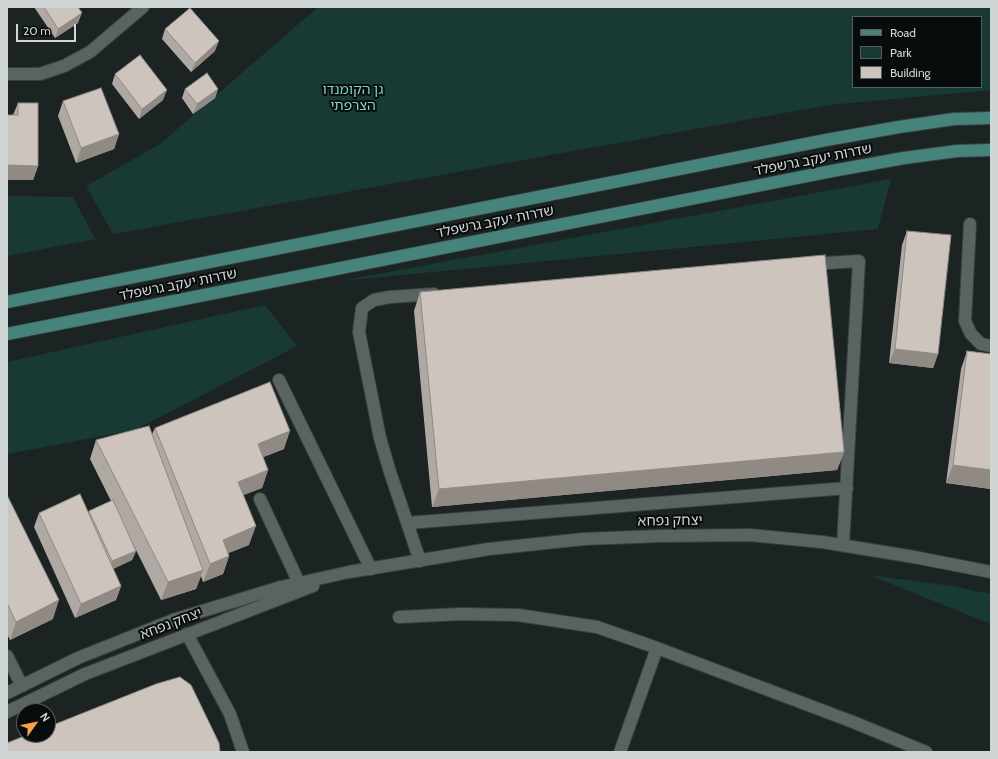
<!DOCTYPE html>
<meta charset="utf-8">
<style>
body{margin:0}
#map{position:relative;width:998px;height:759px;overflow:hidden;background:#1b2423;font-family:Cabin,sans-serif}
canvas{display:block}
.frame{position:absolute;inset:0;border:8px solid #d0d6d5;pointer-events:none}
.legend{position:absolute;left:852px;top:16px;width:130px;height:72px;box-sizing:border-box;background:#080c0c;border:1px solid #585d5c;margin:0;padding:5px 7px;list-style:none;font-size:12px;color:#d0d6d5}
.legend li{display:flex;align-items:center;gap:8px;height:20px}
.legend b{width:20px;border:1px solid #585d5c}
.north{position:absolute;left:16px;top:703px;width:40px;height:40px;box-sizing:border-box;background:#080c0c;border:1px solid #585d5c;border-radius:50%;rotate:57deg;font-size:11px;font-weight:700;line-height:16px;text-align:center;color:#d0d6d5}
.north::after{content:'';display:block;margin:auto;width:14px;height:18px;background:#f8a14a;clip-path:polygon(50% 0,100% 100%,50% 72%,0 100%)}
.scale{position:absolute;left:16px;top:24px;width:60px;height:18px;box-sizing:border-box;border:2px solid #d0d6d5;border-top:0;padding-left:5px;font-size:12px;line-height:14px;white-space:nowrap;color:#d0d6d5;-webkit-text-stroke:3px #080c0c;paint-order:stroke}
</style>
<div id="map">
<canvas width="998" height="759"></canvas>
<div class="frame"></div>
<ul class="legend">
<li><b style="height:5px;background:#46837b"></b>Road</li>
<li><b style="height:11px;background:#193935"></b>Park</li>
<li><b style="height:11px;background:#cdc4bd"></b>Building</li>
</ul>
<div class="north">N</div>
<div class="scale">20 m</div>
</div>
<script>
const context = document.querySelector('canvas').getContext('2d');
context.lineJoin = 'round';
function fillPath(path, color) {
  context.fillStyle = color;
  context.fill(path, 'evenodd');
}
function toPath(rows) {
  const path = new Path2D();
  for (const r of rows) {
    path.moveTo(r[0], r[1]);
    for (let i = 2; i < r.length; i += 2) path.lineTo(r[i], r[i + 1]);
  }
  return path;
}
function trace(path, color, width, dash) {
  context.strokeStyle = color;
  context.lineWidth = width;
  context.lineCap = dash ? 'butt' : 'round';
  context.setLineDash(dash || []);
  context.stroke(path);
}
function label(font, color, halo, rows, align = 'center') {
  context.font = font + ' Cabin,"Noto Sans Hebrew",sans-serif';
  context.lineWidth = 4;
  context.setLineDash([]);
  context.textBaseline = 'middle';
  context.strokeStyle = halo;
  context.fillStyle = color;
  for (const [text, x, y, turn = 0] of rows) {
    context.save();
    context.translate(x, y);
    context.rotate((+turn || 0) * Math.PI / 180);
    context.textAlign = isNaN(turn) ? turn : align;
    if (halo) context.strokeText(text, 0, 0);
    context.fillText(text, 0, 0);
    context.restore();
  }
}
const green = toPath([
 [318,7,991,7,991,90,829,105,113,234,86,186,160,144],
 [853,17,981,17,981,87,853,87],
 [891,179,878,229,340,281],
 [7,196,73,197,95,239,7,256],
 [265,305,297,346,135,430,7,454,7,362],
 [869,575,952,586,991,594,991,624]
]);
const minor = toPath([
 [7,74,40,74,64,66,90,52,143,7],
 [970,224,965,321,971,334,981,344,991,346],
 [810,264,859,261,843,545],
 [279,380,371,569],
 [260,499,299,583],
 [407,523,847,488],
 [420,561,390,472,380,438,359,332,362,308,374,300,390,297,434,294],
 [399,617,461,614,518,615,597,627,657,648,853,722,926,752],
 [187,634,230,714,243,752],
 [7,656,22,686],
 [7,693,78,658,173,620,281,587,349,572,489,549,584,539,660,536,750,535,822,542,914,557,991,572],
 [7,712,85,674,313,586],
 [620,752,657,648]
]);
const major = toPath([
 [7,302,826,140,899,127,954,119,991,118],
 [7,334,832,171,904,158,957,151,991,150]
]);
const wall = toPath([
 [34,7,78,7,78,23,55,38],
 [165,29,215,51,191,72,162,39],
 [115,74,163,100,139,119,112,84],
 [185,89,218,89,215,98,193,114,182,98],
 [63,101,119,134,114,149,76,163,58,116],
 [18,103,38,166,33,180,7,180,7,115,13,115],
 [907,231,938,354,933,368,889,363,902,245],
 [420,292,844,452,837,470,432,507,414,311],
 [967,351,991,489,946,483,961,369],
 [155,428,284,449,263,457,268,470,262,488,243,495,249,545,228,553,229,556,223,574,203,582,201,576,196,589,161,600,131,540,136,551,132,560,113,569,121,586,116,600,75,618,34,527,39,513,88,513,89,511,111,501,90,459,96,440,152,434],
 [7,495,53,619,10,640,7,634]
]);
const shadedWall = toPath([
 [82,13,78,23,55,38,58,29],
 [219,41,215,51,191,72,195,63],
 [218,89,215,98,193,114,197,104],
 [167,90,163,100,139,119,142,109],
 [119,134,114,149,76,163,81,148],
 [7,165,38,166,33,180,7,180],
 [895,349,938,354,933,368,889,363],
 [290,431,284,449,251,462,258,444],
 [844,452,837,470,432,507,439,489],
 [953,465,991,470,991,489,946,483],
 [268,470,262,488,231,500,238,482],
 [256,526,249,545,216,558,223,540],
 [136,551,132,560,108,571,112,561],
 [229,556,223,574,203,582,210,564],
 [203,570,196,589,161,600,168,582],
 [121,586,116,600,75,618,81,604],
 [59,600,53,619,10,640,16,622]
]);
const building = toPath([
 [44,7,78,7,82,13,58,29,44,7],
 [190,8,219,41,195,63,165,29,190,8],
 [140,55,167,90,142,109,115,74,140,55],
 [207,73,218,89,197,104,185,89,207,73],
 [101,88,119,134,81,148,63,101,101,88],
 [18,103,38,103,38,166,7,165,7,115,18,115,18,103],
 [907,231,951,235,938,354,895,349,907,231],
 [825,255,844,452,439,489,420,292,825,255],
 [967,351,991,354,991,470,953,465,967,351],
 [270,382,290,431,258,444,268,470,238,482,256,526,223,540,229,556,210,564,155,428,270,382],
 [149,426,203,570,168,582,96,440,149,426],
 [80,494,121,586,81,604,39,513,80,494],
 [7,495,59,600,16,622,7,603,7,495],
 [113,500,136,551,112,561,89,511,113,500],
 [180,677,191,685,219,743,220,752,7,752,7,743,27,735,48,735,48,727,156,684,180,677]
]);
const parkNames = [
 ["גן הקומנדו",353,90],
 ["הצרפתי",353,106]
];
const streetNames = [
 ["שדרות יעקב גרשפלד",813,160,-11],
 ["שדרות יעקב גרשפלד",495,222,-11],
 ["שדרות יעקב גרשפלד",178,285,-11],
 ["יצחק נפחא",670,521,-1],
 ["יצחק נפחא",171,624,-21]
];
fillPath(green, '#193935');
trace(minor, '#3a4140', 14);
trace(major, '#3a4140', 14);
trace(minor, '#596462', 12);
trace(major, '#46837b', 12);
fillPath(wall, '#b0a9a3');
fillPath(shadedWall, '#908984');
fillPath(building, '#cdc4bd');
trace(building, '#908984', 1);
label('14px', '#7fd0c5', '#080c0c', parkNames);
label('14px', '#d0d6d5', '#080c0c', streetNames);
</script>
